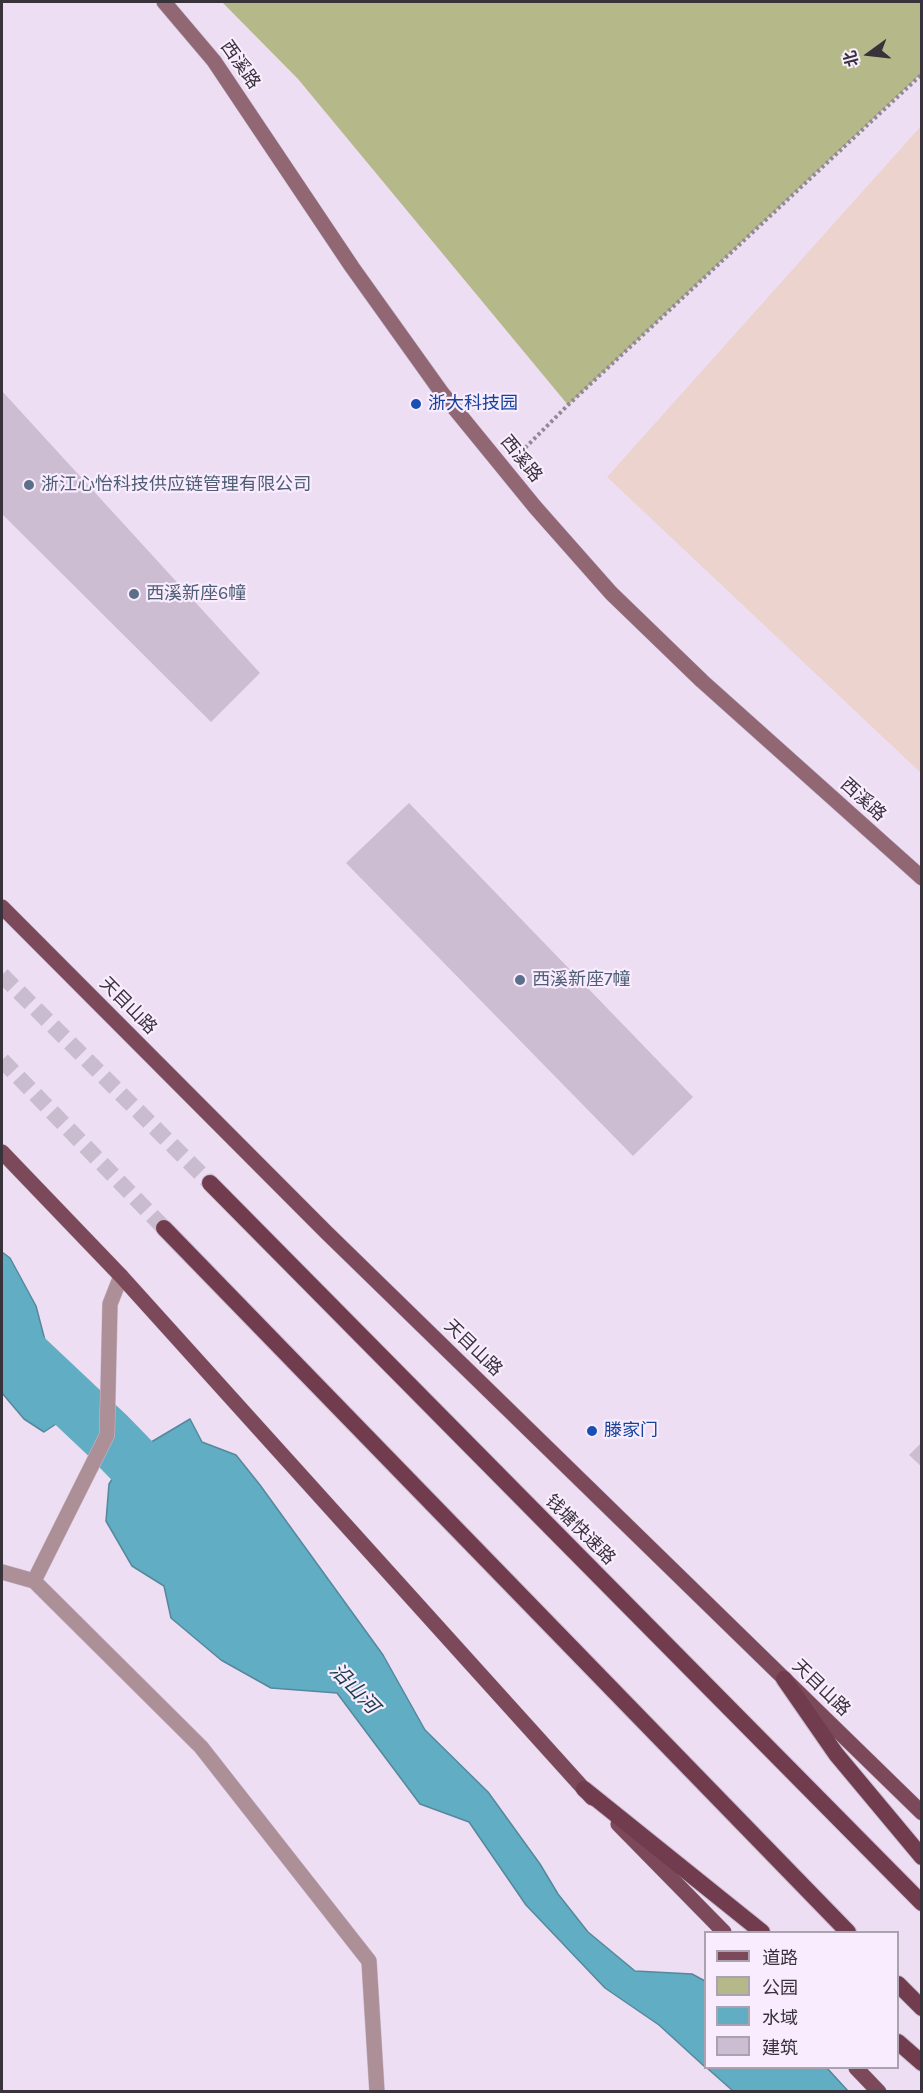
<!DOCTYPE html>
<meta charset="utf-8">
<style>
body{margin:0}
#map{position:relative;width:923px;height:2093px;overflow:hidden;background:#eddef3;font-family:Karla,"Noto Sans SC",sans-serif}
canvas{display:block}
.frame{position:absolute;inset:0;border:3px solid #38323a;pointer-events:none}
.legend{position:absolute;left:704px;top:1931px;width:195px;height:138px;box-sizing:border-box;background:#f8ecfe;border:2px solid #aba2b0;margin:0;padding:8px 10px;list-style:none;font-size:18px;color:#38323a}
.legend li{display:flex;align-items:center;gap:12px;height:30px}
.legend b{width:30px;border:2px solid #aba2b0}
.north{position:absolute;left:839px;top:24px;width:60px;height:60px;-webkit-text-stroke:4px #f8ecfe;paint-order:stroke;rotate:255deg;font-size:16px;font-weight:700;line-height:24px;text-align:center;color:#38323a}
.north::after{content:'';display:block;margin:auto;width:21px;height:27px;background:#38323a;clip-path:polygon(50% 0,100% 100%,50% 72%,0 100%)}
</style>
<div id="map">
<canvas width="923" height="2093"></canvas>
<div class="frame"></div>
<ul class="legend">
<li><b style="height:8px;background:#7b4959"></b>道路</li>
<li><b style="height:16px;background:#b5b888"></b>公园</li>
<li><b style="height:16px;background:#61adc4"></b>水域</li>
<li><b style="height:16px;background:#ccbdd2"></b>建筑</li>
</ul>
<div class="north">北</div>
</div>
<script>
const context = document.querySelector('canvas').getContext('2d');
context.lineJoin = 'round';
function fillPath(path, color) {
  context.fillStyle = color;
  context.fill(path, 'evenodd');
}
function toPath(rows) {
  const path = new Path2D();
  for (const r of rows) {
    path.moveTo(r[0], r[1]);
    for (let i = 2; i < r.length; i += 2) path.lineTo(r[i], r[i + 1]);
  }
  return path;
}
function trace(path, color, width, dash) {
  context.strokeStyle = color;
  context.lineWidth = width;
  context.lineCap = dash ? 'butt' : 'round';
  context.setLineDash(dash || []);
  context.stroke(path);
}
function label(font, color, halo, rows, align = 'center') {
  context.font = font + ' Karla,"Noto Sans SC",sans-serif';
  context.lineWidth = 4.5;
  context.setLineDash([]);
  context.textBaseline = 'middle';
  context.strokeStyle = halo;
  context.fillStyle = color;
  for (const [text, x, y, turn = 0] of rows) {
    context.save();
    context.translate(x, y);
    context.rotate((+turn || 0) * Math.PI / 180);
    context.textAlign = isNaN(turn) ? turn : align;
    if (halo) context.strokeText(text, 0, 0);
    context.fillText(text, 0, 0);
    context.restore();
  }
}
const industrial = toPath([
 [921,126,921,773,607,477]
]);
const green = toPath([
 [222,2,921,2,921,74,568,405,298,79]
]);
const water = toPath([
 [2,1252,10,1258,36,1306,57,1386,56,1424,44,1432,24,1419,2,1393,2,1252],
 [190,1419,202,1442,236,1455,260,1485,383,1655,425,1730,488,1792,540,1864,558,1894,588,1932,635,1971,692,1974,705,1981,705,2067,659,2025,605,1988,526,1905,469,1822,420,1804,337,1693,271,1688,221,1660,171,1618,164,1586,132,1566,106,1521,109,1484,126,1457,190,1419],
 [707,2068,827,2068,848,2091,733,2091,707,2068]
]);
const river = toPath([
 [2,1336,107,1435,180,1510]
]);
const building = toPath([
 [2,391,260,673,211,722,2,514],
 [409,803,693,1097,633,1156,346,863],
 [922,1442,922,1467,909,1455]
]);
const trunkTunnel = toPath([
 [2,975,210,1183],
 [2,1060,164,1228]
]);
const path = toPath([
 [521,452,568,405,922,74]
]);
const minor = toPath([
 [2,1572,34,1581,201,1747,369,1961,377,2092],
 [34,1581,107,1435,110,1304,121,1276]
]);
const secondary = toPath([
 [164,2,214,61,352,267,442,393,535,507,611,593,702,681,922,878]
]);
const primary = toPath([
 [2,907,326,1232,922,1813],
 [2,1152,121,1276,592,1798],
 [618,1824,724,1932],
 [856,2068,879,2092]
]);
const trunk = toPath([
 [210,1183,922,1903],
 [164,1228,848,1932],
 [784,1679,836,1754,922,1857],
 [584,1789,762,1932],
 [898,1984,922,2008],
 [898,2042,922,2063]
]);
const markers = [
 [416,404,6,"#1a4fb4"],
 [29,485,6,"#5c6f8a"],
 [134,594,6,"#5c6f8a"],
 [520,980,6,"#5c6f8a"],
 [592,1431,6,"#1a4fb4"]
];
const streetNames = [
 ["西溪路",240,65,55],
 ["西溪路",521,459,51],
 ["西溪路",863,800,42],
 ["天目山路",128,1006,45],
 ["天目山路",473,1348,44],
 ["钱塘快速路",580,1530,45],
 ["天目山路",821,1688,44]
];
const transitNames = [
 ["浙大科技园",428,404],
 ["滕家门",604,1431]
];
const serviceNames = [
 ["浙江心怡科技供应链管理有限公司",41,485],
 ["西溪新座6幢",146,594],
 ["西溪新座7幢",532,980]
];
const waterNames = [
 ["沿山河",354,1689,46]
];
fillPath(industrial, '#edd3ce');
fillPath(green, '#b5b888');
fillPath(water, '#61adc4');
trace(water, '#55889b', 1.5);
trace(river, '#61adc4', 56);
fillPath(building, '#ccbdd2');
trace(trunkTunnel, '#c9bcce', 16, [16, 8]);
trace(minor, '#c9bcce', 16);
trace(secondary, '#c9bcce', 16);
trace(primary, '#c9bcce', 16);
trace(trunk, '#c9bcce', 18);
trace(path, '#928896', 4, [3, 3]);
trace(minor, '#ad8f97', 15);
trace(secondary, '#906773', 15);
trace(primary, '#7b4959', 15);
trace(trunk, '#713c4e', 16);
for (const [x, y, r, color] of markers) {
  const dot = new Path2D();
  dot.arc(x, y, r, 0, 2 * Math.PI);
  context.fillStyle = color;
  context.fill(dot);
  trace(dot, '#f8ecfe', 2);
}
label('18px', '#38323a', '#f8ecfe', streetNames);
label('18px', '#164399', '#f8ecfe', transitNames, 'left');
label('18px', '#4e5e75', '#f8ecfe', serviceNames, 'left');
label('italic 20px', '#193d47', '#f8ecfe', waterNames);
</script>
